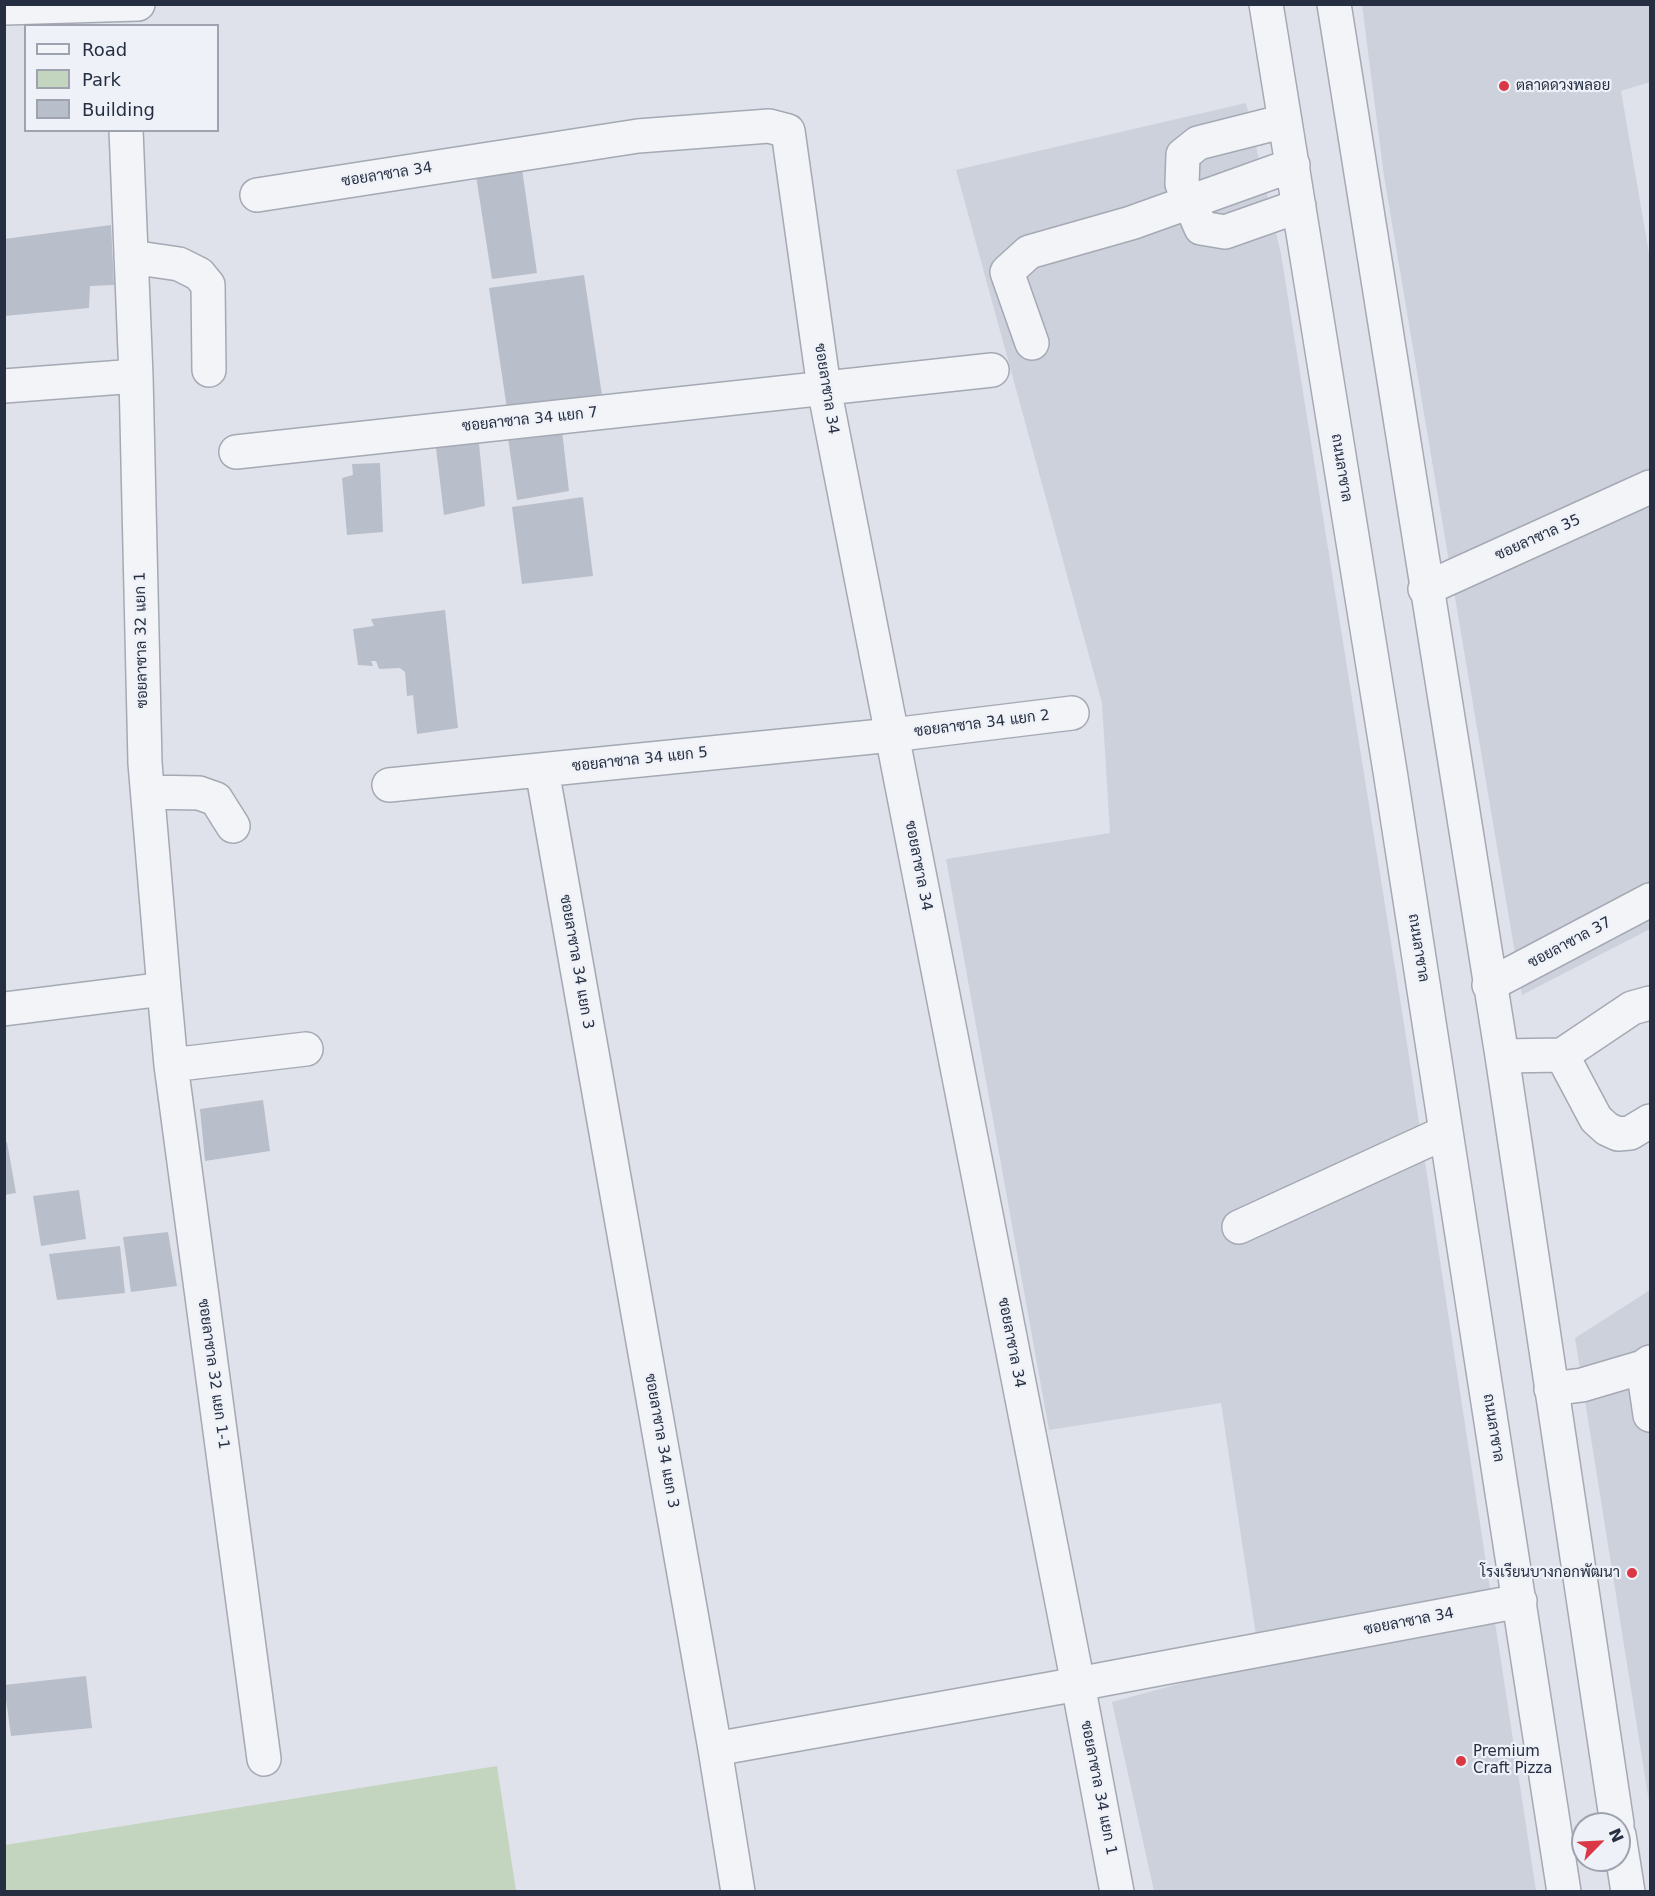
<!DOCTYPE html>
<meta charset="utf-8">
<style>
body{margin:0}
#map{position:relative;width:1655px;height:1896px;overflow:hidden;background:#dfe2ea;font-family:"DejaVu Sans",sans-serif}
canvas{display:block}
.frame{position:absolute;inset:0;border:6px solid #262f42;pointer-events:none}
.legend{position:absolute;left:24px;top:24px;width:195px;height:108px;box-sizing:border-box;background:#eef1f7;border:2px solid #9ea3af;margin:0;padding:8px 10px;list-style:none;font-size:18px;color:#262f42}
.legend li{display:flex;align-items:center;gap:12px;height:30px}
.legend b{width:30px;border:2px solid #9ea3af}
.north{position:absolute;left:1571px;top:1812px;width:60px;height:60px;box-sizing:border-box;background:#eef1f7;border:2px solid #9ea3af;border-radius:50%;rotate:66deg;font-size:16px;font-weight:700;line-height:24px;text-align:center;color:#262f42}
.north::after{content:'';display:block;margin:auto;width:21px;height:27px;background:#db3846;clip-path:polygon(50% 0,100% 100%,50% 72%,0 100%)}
</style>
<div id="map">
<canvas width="1655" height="1896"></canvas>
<div class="frame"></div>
<ul class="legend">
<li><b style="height:8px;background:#f2f4f7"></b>Road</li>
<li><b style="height:16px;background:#c3d4bf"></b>Park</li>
<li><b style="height:16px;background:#b8beca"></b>Building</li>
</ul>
<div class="north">N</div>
</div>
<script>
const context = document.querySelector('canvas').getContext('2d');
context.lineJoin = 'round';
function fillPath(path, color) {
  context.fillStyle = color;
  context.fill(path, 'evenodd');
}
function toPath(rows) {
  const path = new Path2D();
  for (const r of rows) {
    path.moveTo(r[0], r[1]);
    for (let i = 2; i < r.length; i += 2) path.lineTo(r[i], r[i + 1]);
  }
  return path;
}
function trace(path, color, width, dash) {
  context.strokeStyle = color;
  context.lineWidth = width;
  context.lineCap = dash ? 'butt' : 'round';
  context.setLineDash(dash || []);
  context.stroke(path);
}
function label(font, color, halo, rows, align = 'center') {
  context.font = font + ' "DejaVu Sans",Sarabun,sans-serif';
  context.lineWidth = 4.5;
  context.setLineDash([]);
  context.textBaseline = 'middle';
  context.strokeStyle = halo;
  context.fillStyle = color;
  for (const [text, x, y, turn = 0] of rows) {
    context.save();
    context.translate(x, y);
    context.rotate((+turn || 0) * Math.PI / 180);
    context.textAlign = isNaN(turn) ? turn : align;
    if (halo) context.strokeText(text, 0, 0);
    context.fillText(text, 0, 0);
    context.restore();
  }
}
const built = toPath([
 [1362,5,1650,5,1650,82,1621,91,1650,259,1650,929,1522,995,1384,176],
 [1246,103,1281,254,1404,1024,1536,1891,1154,1891,1112,1702,1260,1662,1221,1403,1049,1430,946,859,1110,833,1102,703,956,170],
 [1650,1290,1650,1808,1575,1338]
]);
const green = toPath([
 [497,1766,516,1891,5,1891,5,1845]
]);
const building = toPath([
 [522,169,537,273,492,279,476,176],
 [111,225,114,285,90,286,89,308,4,316,4,239],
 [584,275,602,395,507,409,489,288],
 [562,431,569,491,517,500,508,438],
 [479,443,485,506,444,515,436,448],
 [380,463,383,532,347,535,342,478,353,475,352,464],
 [583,497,593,576,522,584,512,507],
 [445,610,458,728,417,734,413,695,407,696,405,672,400,668,379,669,376,661,371,661,373,666,358,665,353,629,374,626,371,619],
 [263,1100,270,1151,205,1161,200,1109],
 [4,1142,7,1142,16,1193,4,1195],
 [79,1190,86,1239,41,1246,33,1196],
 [168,1232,177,1286,131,1292,123,1237],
 [120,1246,125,1293,57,1300,49,1254],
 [86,1676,92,1728,11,1736,4,1685]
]);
const minor = toPath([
 [1266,4,1390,771,1564,1892],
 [1334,4,1502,1056,1617,1824],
 [4,8,138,4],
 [1285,121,1198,143,1183,155,1182,184,1201,228,1225,232,1299,206],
 [257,195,638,136,769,126,788,131,824,388,1078,1684,1520,1601],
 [131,257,179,264,199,274,208,285,209,370],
 [1032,343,1007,272,1029,252,1131,223,1293,165],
 [4,386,136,376],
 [236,452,992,370],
 [1425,589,1650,487],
 [542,770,715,1749,1078,1684,1117,1892],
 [389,785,892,735,1072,713],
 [148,792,199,793,216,799,233,826],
 [1489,985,1650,900],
 [164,989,171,1065,264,1759],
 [4,1009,164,989,145,763,136,376,126,130],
 [1562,1055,1596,1119,1607,1129,1618,1134,1630,1133,1650,1121],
 [1502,1056,1562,1055,1632,1008,1650,1003],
 [171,1065,306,1049],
 [1239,1227,1446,1132],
 [1643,1367,1650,1415],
 [1551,1389,1582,1385,1643,1367,1650,1362],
 [715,1749,738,1892],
 [1619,1835,1628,1892]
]);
const markers = [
 [1504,86,6,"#db3846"],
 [1632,1573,6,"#db3846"],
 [1461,1761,6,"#db3846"]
];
const poiNames = [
 ["ตลาดดวงพลอย",1516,86],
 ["โรงเรียนบางกอกพัฒนา",1620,1573,"right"],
 ["Premium",1473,1752],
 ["Craft Pizza",1473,1769]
];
const streetNames = [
 ["ซอยลาซาล 34",387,175,-9],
 ["ซอยลาซาล 34",826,389,81],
 ["ซอยลาซาล 34 แยก 7",530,420,-6],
 ["ถนนลาซาล",1341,468,81],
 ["ซอยลาซาล 35",1538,538,-24],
 ["ซอยลาซาล 32 แยก 1",142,640,-91],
 ["ซอยลาซาล 34 แยก 2",982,724,-7],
 ["ซอยลาซาล 34 แยก 5",640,760,-6],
 ["ซอยลาซาล 34",918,866,79],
 ["ซอยลาซาล 37",1570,943,-28],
 ["ถนนลาซาล",1418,948,81],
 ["ซอยลาซาล 34 แยก 3",576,962,80],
 ["ซอยลาซาล 34",1011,1343,79],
 ["ซอยลาซาล 32 แยก 1-1",213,1374,82],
 ["ถนนลาซาล",1493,1428,81],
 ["ซอยลาซาล 34 แยก 3",661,1441,80],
 ["ซอยลาซาล 34",1409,1622,-11],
 ["ซอยลาซาล 34 แยก 1",1098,1788,79]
];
fillPath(built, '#cdd1dc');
fillPath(green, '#c3d4bf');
fillPath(building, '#b8beca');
trace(minor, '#a4a9b4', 36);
trace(minor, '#f2f4f7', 33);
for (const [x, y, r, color] of markers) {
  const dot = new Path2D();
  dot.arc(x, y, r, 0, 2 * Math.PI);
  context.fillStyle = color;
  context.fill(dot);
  trace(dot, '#eef1f7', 2);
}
label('15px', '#262f42', '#eef1f7', poiNames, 'left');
label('15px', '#262f42', '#eef1f7', streetNames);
</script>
